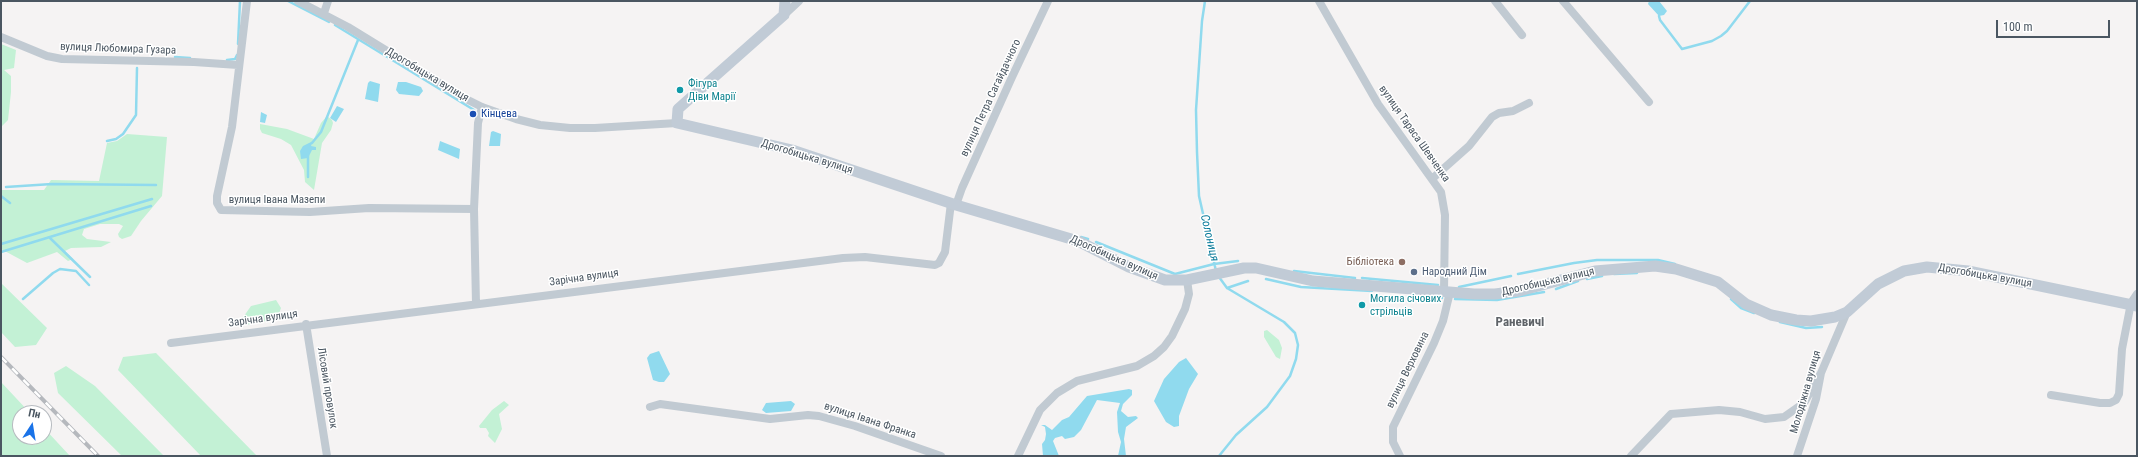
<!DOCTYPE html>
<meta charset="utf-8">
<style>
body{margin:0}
#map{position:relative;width:2138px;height:457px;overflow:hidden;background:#f5f3f3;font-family:"Roboto Condensed",sans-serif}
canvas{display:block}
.frame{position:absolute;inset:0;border:2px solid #4a5661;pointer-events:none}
.north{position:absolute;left:12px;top:405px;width:40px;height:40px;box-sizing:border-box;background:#fff;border:1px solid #b7bbc0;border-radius:50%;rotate:12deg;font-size:11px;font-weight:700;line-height:16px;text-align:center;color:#4a5661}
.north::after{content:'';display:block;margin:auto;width:14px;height:18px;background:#1a73e8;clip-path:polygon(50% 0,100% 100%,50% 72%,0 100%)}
.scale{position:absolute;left:1996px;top:20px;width:114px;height:18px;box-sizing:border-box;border:2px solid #4a5661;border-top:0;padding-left:5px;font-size:12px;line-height:14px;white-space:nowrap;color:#4a5661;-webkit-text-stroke:3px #fff;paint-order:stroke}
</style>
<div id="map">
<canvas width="2138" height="457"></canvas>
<div class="frame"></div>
<div class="north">Пн</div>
<div class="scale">100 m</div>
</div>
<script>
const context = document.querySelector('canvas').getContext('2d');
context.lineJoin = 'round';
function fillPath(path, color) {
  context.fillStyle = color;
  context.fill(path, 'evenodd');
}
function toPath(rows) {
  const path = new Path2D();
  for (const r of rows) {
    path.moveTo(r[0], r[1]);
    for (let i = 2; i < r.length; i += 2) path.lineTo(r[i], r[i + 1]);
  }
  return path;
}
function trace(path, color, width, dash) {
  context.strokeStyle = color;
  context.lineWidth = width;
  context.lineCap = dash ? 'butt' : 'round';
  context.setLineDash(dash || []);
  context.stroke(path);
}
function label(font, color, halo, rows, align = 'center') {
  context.font = font + ' "Roboto Condensed",sans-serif';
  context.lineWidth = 3;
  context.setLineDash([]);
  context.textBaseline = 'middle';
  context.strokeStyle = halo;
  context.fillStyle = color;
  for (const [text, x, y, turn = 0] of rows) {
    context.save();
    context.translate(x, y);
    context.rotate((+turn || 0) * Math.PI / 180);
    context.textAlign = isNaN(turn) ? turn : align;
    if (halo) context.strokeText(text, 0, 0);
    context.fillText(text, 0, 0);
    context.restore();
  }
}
const green = toPath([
 [1,44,16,50,14,68,4,70,11,76,11,92,8,120,1,127],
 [327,116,332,120,333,123,331,130,322,143,314,190,305,182,304,170,291,145,281,139,262,133,260,129,260,124,287,129,314,139,321,123],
 [127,134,167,137,162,196,141,221,131,236,122,239,119,237,118,234,123,226,119,224,100,224,84,229,82,235,87,239,111,242,101,247,71,248,65,251,73,259,68,261,57,252,27,263,1,249,1,190,44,190,51,180,99,181,107,143,117,141],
 [1,283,47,328,36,345,15,347,1,332],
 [276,300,281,308,277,319,246,325,240,325,239,323,251,306],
 [1267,330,1279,340,1282,348,1280,359,1276,357,1264,337,1264,331],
 [156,353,257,456,201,456,118,370,123,357],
 [66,366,95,386,164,456,122,456,58,393,54,373],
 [1,382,30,413,20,413,20,437,44,437,44,428,70,456,1,456],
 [504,401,509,405,499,414,502,429,495,443,488,436,489,433,486,428,480,428,479,426,492,410]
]);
const water = toPath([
 [1649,1,1659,1,1667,11,1664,15,1659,16,1648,4],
 [370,81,380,84,378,102,365,99,368,83],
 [398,82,406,82,421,87,423,91,419,96,399,94,396,90],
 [337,106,344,109,336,122,330,118],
 [261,112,267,115,265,123,260,122],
 [493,131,501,134,500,146,489,146,491,132],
 [313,141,311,146,316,147,316,150,312,150,308,158,301,159,300,151,303,146],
 [440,141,460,149,459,159,438,150],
 [659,351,670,374,664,382,659,382,653,380,647,358,650,354],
 [1186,358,1198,374,1189,389,1179,416,1179,426,1174,427,1166,422,1154,401,1164,379,1179,362],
 [1129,389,1132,390,1132,395,1123,404,1121,411,1128,417,1136,416,1138,418,1126,427,1124,439,1126,456,1118,456,1121,442,1118,432,1117,412,1120,403,1097,400,1081,430,1074,437,1065,439,1062,436,1055,438,1053,441,1059,456,1043,456,1042,444,1045,440,1046,434,1045,427,1041,425,1045,425,1052,430,1062,420,1069,417,1087,396],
 [791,401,795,404,791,411,766,413,762,410,766,403]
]);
const stream = toPath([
 [288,1,329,22],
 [1205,1,1202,21,1196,110,1197,152,1199,196,1216,271],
 [1659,16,1660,20,1682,49,1712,41,1721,36,1727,31,1750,1],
 [335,25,474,110],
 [238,44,240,1],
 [175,57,190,58],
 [227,60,235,59,237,55],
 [107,141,116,139,123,134,136,115,137,68],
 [312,143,321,132,358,40],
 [308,155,308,177],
 [6,187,52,184,156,185],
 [1,196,10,203],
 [1081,237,1088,239],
 [50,238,90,277],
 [1096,242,1175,274,1214,264,1238,261],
 [1,244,152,199],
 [1,252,151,206],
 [1294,271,1355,278],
 [1518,274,1574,263,1597,260,1658,260,1675,264],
 [1614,274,1637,273],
 [1219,277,1227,288,1284,322,1295,333,1298,345,1296,359,1290,376,1267,407,1236,435,1219,456],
 [1362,278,1438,285],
 [1266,279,1301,287,1372,291],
 [1587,279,1602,276],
 [1459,287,1511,276],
 [1227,288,1248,281],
 [1556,289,1578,281],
 [1419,295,1442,298],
 [23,299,53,273,60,269,76,271,89,285],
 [1455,299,1497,300,1544,292],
 [1731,299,1741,308,1754,313],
 [1780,322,1806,328,1822,327]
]);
const street = toPath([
 [247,1,232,127,217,196,217,203,221,210,310,212,369,208,474,209],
 [298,1,348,27,462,97,482,107,516,119,540,125,570,128,595,128,677,123],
 [1319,1,1378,104,1441,192,1445,215,1444,292],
 [1495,1,1522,35],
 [1563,1,1649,102],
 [324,13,328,1],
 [784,15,799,1],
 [1,37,47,56,62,59,194,62,238,65],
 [1433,178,1469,146,1492,117,1499,113,1513,111,1529,103],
 [956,205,962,188,1012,77,1048,1],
 [476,304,474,209,478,123,482,107],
 [306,324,327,456],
 [171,343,843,258,865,257,935,265,939,263,945,252,951,203],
 [2051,395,2100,403,2110,403,2116,400,2119,394,2122,349,2131,303,2137,294],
 [650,407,660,404,770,419,808,415,819,416,855,426,941,456],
 [1018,456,1040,410,1057,393,1077,381,1137,366,1154,356,1164,347,1172,336,1185,309,1189,294,1187,280],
 [1400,456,1393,442,1393,427,1434,343,1443,321,1450,292],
 [1631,456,1671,414,1719,410,1740,412,1765,419,1784,417,1804,403,1821,373],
 [1797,456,1816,399,1821,373,1847,312]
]);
const secondary = toPath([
 [785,1,784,15,678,109,677,123,792,150,956,205,1078,241,1129,267,1165,280,1187,280,1244,268,1256,268,1313,281,1474,294,1495,294,1519,291,1595,271,1655,266,1676,269,1718,282,1746,304,1771,315,1796,320,1811,321,1835,317,1847,312,1878,284,1904,271,1927,267,1968,271,2137,306]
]);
const rail = toPath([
 [1,357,98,456]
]);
const markers = [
 [680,90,4,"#0f9aa8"],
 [473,114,4,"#1a4fb4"],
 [1402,262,4,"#8d6e63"],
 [1414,272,4,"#5c6f8a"],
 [1362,305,4,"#0f9aa8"]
];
const streetNames = [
 ["вулиця Любомира Гузара",118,49,2],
 ["Дрогобицька вулиця",427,75,31],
 ["вулиця Петра Сагайдачного",991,98,-65],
 ["вулиця Тараса Шевченка",1414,134,55],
 ["Дрогобицька вулиця",807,157,17],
 ["вулиця Івана Мазепи",277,200],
 ["Дрогобицька вулиця",1114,258,24],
 ["Дрогобицька вулиця",1985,276,10],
 ["Зарічна вулиця",584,278,-8],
 ["Дрогобицька вулиця",1548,282,-13],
 ["Зарічна вулиця",263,319,-8],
 ["вулиця Верховина",1408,370,-64],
 ["Лісовий провулок",327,388,81],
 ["Молодіжна вулиця",1806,392,-74],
 ["вулиця Івана Франка",870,421,18]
];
const cultureNames = [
 ["Фігура",688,84],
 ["Діви Марії",688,97],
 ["Могила січових",1370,299],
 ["стрільців",1370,312]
];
const transitNames = [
 ["Кінцева",481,114]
];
const educationNames = [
 ["Бібліотека",1394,262]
];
const serviceNames = [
 ["Народний Дім",1422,272]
];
const waterNames = [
 ["Солониця",1209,238,77]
];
const quarterNames = [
 ["Раневичі",1520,323]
];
fillPath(green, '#c3f1d5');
fillPath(water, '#90daee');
trace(stream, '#90daee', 2.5);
trace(street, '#c1cad2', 8);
trace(secondary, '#c1cbd6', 11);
trace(rail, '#b5b8bd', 4);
trace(rail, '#fff', 2.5, [8]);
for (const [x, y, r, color] of markers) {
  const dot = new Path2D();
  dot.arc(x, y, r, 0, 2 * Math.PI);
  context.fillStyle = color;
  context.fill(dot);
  trace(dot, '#fff', 1.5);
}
label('11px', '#4a5661', '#fff', streetNames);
label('11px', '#0d838f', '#fff', cultureNames, 'left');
label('11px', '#164399', '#fff', transitNames, 'left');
label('11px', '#785e54', '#fff', educationNames, 'right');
label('11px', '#4e5e75', '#fff', serviceNames, 'left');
label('italic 12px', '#0c7c9b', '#fff', waterNames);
label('bold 13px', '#5f6368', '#fff', quarterNames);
</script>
